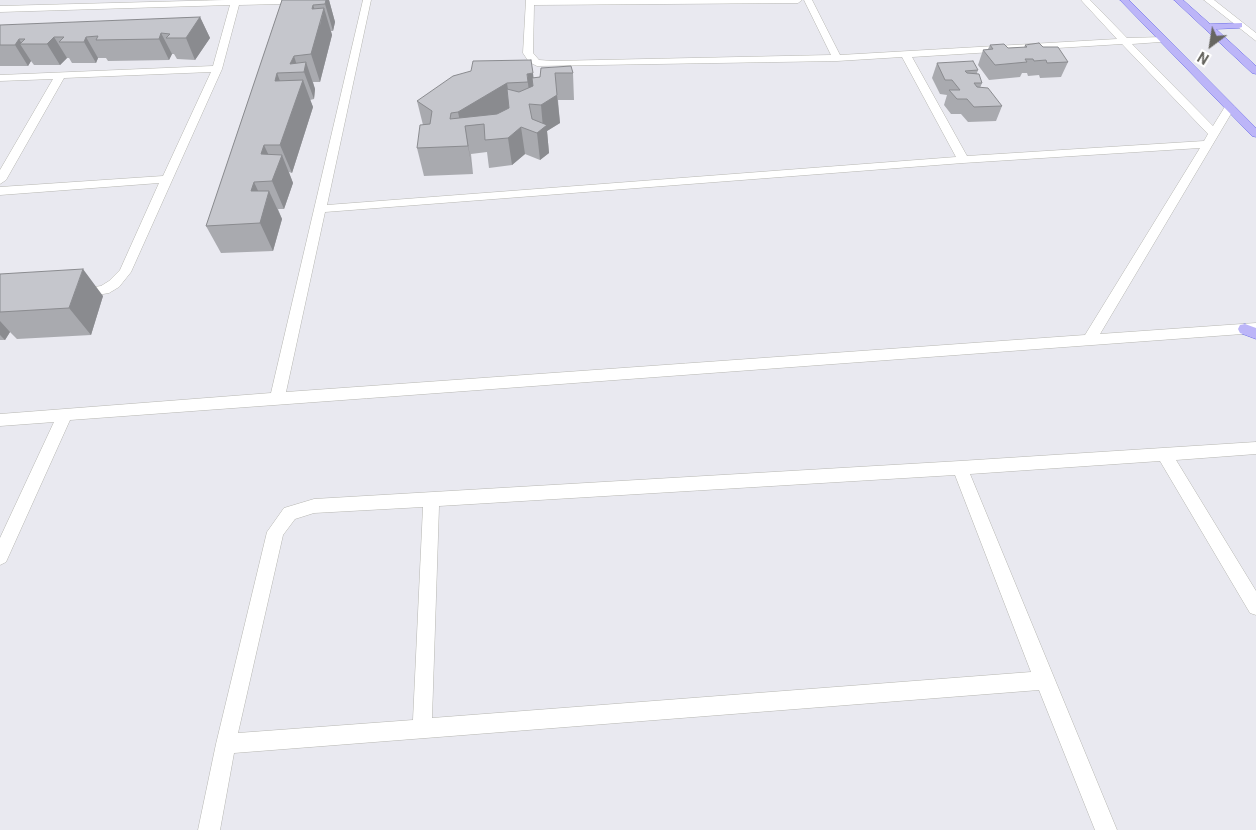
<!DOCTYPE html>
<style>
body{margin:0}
#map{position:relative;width:1256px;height:830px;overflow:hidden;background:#e9e9f0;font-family:Roboto,sans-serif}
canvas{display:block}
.north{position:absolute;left:1186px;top:20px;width:50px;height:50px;-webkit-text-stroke:4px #fff;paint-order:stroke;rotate:211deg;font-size:14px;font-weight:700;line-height:20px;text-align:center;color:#676660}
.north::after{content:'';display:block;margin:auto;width:18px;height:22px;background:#676660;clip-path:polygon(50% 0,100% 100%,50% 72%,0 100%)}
</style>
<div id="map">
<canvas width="1256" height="830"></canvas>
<div class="north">N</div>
</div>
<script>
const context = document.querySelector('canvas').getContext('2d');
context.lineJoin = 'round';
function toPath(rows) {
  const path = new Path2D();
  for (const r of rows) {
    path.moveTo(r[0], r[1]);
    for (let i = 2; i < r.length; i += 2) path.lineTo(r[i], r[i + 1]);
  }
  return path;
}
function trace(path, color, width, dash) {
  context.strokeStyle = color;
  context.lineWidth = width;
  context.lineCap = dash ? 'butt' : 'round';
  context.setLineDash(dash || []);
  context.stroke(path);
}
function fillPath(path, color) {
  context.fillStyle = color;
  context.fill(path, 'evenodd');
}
const minor = toPath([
 [225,0,325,0,321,3,239,5,222,69,131,272,119,287,109,293,79,298,74,296,72,293,74,290,101,286,109,281,120,270,159,183,0,195,0,187,163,176,211,72,64,78,6,180,0,184,0,170,53,79,0,81,0,75,213,66,230,5,0,12,0,6,225,0],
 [363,0,371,0,327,205,956,157,902,57,837,61,537,66,529,62,523,53,526,0,802,0,798,3,534,5,533,53,539,60,553,61,831,55,804,0,812,0,840,55,1117,39,1081,0,1090,0,1127,38,1163,37,1165,39,1160,42,1132,44,1213,126,1226,105,1230,104,1235,107,1100,334,1256,323,1256,333,70,420,6,562,0,565,0,538,54,422,0,426,0,414,271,393,363,0],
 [1122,44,1208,134,1204,141,967,156,912,57,1122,44],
 [1200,148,1085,335,286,392,325,212,963,163,1200,148],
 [1204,0,1214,0,1256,33,1256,41,1204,0],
 [1256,442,1256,454,1176,460,1256,591,1256,615,1250,613,1160,461,970,474,1117,830,1095,830,1039,690,234,753,220,830,198,830,216,744,267,532,284,508,314,499,960,461,1256,442],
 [955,475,1031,672,432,718,439,506,955,475],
 [423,507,413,720,238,733,283,535,295,519,314,513,423,507]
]);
const major = toPath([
 [1120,0,1129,0,1256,128,1256,137,1252,136,1120,0],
 [1174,0,1183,0,1210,24,1242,23,1242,27,1239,28,1216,29,1256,66,1256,74,1252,73,1174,0],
 [1245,324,1256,328,1256,339,1240,333,1238,329,1240,325,1245,324]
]);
const wall = toPath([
 [282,0,329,0,335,22,333,31,331,31,332,35,320,82,313,82,315,89,314,99,310,100,313,107,292,173,289,172,293,183,284,209,278,209,282,219,273,251,221,253,206,226],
 [200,17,210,38,195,60,177,59,174,54,172,54,169,60,108,61,106,58,98,58,96,63,72,63,69,58,67,58,60,65,34,65,31,61,28,66,0,66,0,26],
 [990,45,1008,48,1024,48,1025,45,1043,47,1068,62,1061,77,1040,78,1039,75,1028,76,1027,73,1022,73,1020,77,989,80,978,65,983,50,988,49],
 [937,63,978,70,977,73,982,83,980,88,1002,106,996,121,968,122,961,114,951,114,944,105,947,95,940,94,932,78],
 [541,68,573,73,574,100,558,100,560,123,547,131,549,153,540,160,525,154,512,165,489,168,487,152,471,154,473,174,424,176,417,148,423,125,417,101,471,71,534,78,540,77],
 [0,274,103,296,91,335,17,339,10,332,5,340,0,340]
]);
const shadedWall = toPath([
 [326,0,329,0,335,22,333,31,325,4],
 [313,5,320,25,324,8,332,35,320,82,311,54],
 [200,17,210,38,195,60,186,38],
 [161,33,172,54,169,60,159,39],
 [54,37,67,58,60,65,47,44],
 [86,37,98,58,96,63,84,42],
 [19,39,22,44,20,44,31,61,28,66,15,45],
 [294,56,299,72,290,64],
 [306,62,315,89,314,99,304,72],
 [277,73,287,100,275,81],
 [533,73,536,100,530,102,527,74],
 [303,80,313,107,292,173,280,145],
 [507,83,511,110,484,124,465,126,473,174,468,146,464,140,458,112],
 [557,95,560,123,547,131,549,153,540,160,537,133,543,128,541,105],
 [521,127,525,154,512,165,508,138],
 [264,145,276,171,282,155,293,183,284,209,272,181,261,154],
 [254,182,265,206,269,191,282,219,273,251,260,223,251,191],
 [83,269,103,296,91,335,69,308],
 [0,321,10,332,5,340,0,335]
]);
const building = toPath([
 [282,0,326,0,325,4,313,5,312,9,324,8,311,54,294,56,290,64,306,62,304,72,277,73,275,81,303,80,280,145,264,145,261,154,282,155,272,181,254,182,251,191,269,191,260,223,206,226,282,0],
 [200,17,186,38,166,38,170,34,161,33,159,39,96,40,98,36,86,37,84,42,59,42,64,37,54,37,47,44,20,44,25,39,19,39,15,45,0,45,0,25,200,17],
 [1039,43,1043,47,1058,47,1068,62,1047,63,1046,60,1034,61,1033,59,1025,59,1027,62,995,65,983,50,993,49,990,45,1004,44,1008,48,1027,47,1025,45,1039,43],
 [531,60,533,73,527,74,528,82,507,83,458,112,451,113,450,119,497,114,509,108,507,89,519,92,533,86,532,78,540,77,541,68,571,66,573,73,555,73,557,95,541,105,529,104,532,119,547,125,537,133,521,127,508,138,485,140,484,124,465,126,468,146,417,148,420,125,430,124,432,111,417,101,453,76,471,71,473,61,531,60],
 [973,61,978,70,965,71,967,73,979,74,982,83,974,83,977,87,988,88,1002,106,974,107,967,99,957,99,949,90,960,90,952,80,945,80,937,63,973,61],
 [83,269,69,308,0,312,0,274,83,269]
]);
trace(minor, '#b6b6b1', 1);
trace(major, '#6c6fe6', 1);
fillPath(minor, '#fff');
fillPath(major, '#bcb5f8');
fillPath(wall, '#a9aaaf');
fillPath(shadedWall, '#8a8b8f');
fillPath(building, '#c5c6cc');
trace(building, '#8a8b8f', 1);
</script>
